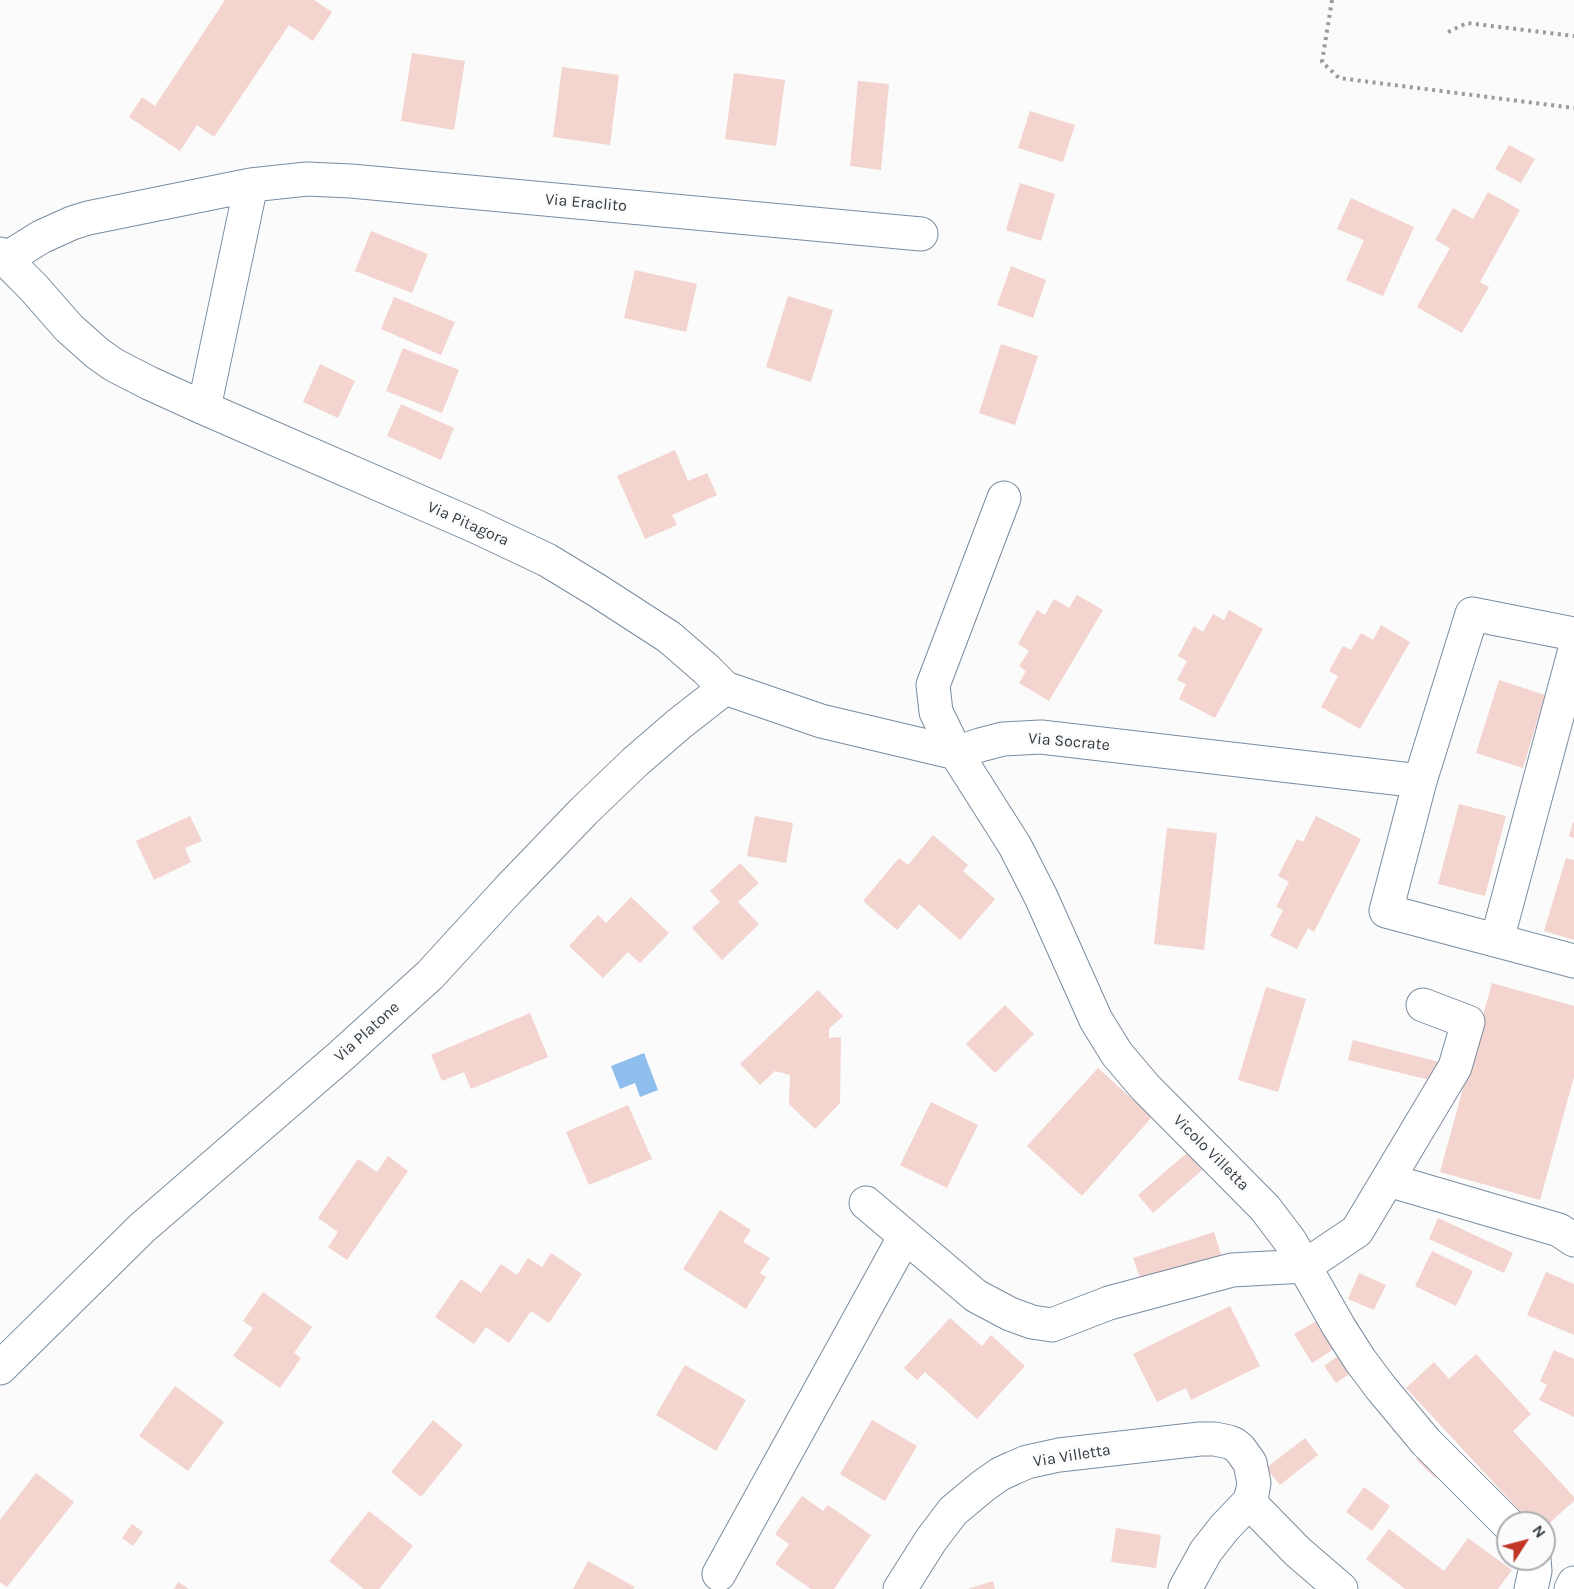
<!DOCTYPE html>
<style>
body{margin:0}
#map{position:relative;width:1574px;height:1589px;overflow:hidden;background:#fbfbfb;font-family:Karla,sans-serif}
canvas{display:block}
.north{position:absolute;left:1496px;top:1511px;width:60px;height:60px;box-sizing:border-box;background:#fbfbfb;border:2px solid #abaeb1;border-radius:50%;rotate:54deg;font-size:16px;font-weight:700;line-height:24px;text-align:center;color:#323a42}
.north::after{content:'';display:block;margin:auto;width:21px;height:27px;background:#c23527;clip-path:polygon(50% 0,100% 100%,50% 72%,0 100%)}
</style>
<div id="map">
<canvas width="1574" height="1589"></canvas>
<div class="north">N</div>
</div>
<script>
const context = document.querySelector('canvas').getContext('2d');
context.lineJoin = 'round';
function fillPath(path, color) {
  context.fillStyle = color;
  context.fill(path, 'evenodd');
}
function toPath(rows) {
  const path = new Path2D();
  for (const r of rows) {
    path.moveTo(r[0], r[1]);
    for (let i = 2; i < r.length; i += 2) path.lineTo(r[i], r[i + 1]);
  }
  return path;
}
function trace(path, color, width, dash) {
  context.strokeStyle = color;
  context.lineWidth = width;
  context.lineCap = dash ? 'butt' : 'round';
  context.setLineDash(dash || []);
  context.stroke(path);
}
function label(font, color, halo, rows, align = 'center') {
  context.font = font + ' Karla,sans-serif';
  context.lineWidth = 5;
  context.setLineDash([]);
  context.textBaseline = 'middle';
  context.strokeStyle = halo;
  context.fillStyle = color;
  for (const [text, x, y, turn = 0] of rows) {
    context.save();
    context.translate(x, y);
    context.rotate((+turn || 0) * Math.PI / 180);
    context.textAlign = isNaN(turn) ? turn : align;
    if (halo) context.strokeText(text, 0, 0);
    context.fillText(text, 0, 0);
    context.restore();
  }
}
const water = toPath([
 [644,1053,658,1090,640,1097,635,1083,620,1089,611,1066]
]);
const building = toPath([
 [225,0,314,0,332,12,313,41,289,25,214,137,197,125,180,151,129,117,142,97,155,106],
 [412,53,465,61,454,130,401,121],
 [562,67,619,75,610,145,553,137],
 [734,73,785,80,776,146,725,139],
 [858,81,889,84,881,170,850,166],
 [1030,111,1075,125,1063,162,1018,148],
 [1509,145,1535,159,1521,183,1495,169],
 [1020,183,1055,194,1041,241,1006,230],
 [1488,192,1520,210,1480,282,1489,287,1462,333,1417,307,1450,248,1435,240,1453,208,1473,219],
 [1351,198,1414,227,1383,296,1346,280,1364,240,1337,229],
 [371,231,428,254,412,293,355,271],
 [1011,266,1046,280,1033,318,997,305],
 [635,270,697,284,686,332,624,318],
 [788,296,833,310,811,382,766,367],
 [394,297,455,322,441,355,381,329],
 [1001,344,1038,356,1015,425,979,413],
 [403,348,459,370,442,413,386,391],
 [320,364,355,381,338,418,303,402],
 [401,404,454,428,441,460,387,436],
 [675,450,688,481,707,473,717,495,672,515,677,525,645,539,617,476],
 [1077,595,1103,610,1049,701,1019,683,1026,671,1019,666,1029,651,1018,644,1037,610,1045,615,1054,599,1069,608],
 [1229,610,1263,629,1215,718,1179,699,1186,684,1177,680,1187,661,1178,656,1194,626,1203,632,1213,614,1224,620],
 [1381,625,1410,642,1360,729,1321,707,1338,676,1329,671,1343,646,1351,650,1361,633,1373,640],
 [1499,680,1545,695,1523,768,1476,753],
 [1459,804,1506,816,1485,896,1438,884],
 [190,816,202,841,185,848,191,862,154,880,136,841],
 [755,816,793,823,786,863,747,856],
 [1316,816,1361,839,1314,932,1308,928,1297,949,1270,936,1283,910,1276,907,1289,882,1278,876,1297,839,1303,842],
 [1573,822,1574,822,1574,838,1569,836],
 [1167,828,1217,833,1204,950,1154,944],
 [933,835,968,865,963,871,995,899,960,940,919,904,897,930,863,901,899,858,908,865],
 [1566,858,1574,860,1574,940,1544,931],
 [740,863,759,883,738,902,759,924,722,960,692,928,720,902,710,891],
 [631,897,669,933,640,963,628,952,603,978,569,946,598,915,606,923],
 [1492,983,1574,1006,1574,1077,1540,1200,1440,1172],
 [1266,987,1306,999,1278,1092,1238,1080],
 [818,990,843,1016,829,1029,829,1038,841,1037,840,1103,815,1129,789,1104,790,1075,775,1071,760,1085,740,1064],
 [1005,1005,1034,1034,995,1073,966,1044],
 [530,1013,548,1057,471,1089,464,1072,442,1081,431,1055],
 [1353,1040,1439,1062,1434,1081,1348,1060],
 [1098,1068,1152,1117,1082,1196,1027,1146],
 [931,1102,978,1125,947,1188,900,1165],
 [628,1105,652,1159,589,1185,566,1132],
 [1187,1153,1202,1170,1153,1213,1138,1195],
 [388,1156,408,1171,347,1260,328,1247,338,1232,318,1218,358,1159,377,1172],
 [720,1210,751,1230,743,1242,770,1258,760,1273,766,1277,746,1309,683,1269],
 [1438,1218,1513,1253,1504,1273,1429,1239],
 [1214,1232,1224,1264,1144,1289,1133,1258],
 [1432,1251,1473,1271,1456,1306,1415,1286],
 [551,1253,582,1274,549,1323,531,1311,509,1343,486,1327,474,1344,435,1317,461,1279,481,1293,501,1264,517,1275,528,1258,542,1267],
 [1546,1272,1574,1284,1574,1335,1527,1315],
 [1359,1273,1386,1285,1374,1310,1348,1299],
 [263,1292,312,1327,294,1353,301,1358,280,1388,233,1356,253,1328,243,1321],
 [1230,1306,1260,1366,1191,1400,1186,1388,1157,1402,1133,1354],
 [950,1318,982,1346,991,1335,1025,1366,977,1419,925,1372,917,1380,904,1368],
 [1320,1319,1334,1349,1312,1363,1294,1334],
 [1554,1350,1574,1359,1574,1417,1539,1400,1547,1385,1540,1381],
 [1342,1353,1354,1371,1336,1383,1324,1366],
 [1476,1354,1531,1414,1513,1431,1574,1497,1574,1501,1544,1528,1544,1523,1531,1523,1406,1388,1434,1362,1449,1379],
 [685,1365,746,1400,716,1451,656,1415],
 [175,1386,224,1422,188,1471,139,1436],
 [433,1420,463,1445,421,1497,391,1472],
 [872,1420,917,1446,885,1501,840,1474],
 [1305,1438,1318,1455,1280,1485,1266,1468],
 [1425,1450,1444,1469,1435,1478,1416,1459],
 [36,1473,74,1502,7,1587,0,1582,0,1520],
 [1364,1487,1390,1506,1372,1531,1346,1512],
 [802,1496,823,1511,828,1505,871,1535,834,1589,811,1589,775,1564,789,1544,775,1534],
 [369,1511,413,1546,379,1589,364,1589,329,1561],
 [132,1524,143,1532,133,1546,122,1538],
 [1116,1528,1161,1535,1156,1568,1111,1562],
 [1389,1529,1444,1571,1468,1538,1512,1570,1498,1589,1405,1589,1366,1559],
 [588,1561,635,1587,633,1589,573,1589],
 [993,1581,995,1589,968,1589],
 [178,1582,189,1589,174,1589]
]);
const path = toPath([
 [1332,0,1322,62,1339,78,1574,108],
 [1448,32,1467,23,1574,36]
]);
const minor = toPath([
 [251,185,307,179,351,181,921,234],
 [0,254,33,287,69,328,97,353,114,365,149,383,204,408,475,526,547,560,598,591,669,637,706,669,725,688,821,721,956,753],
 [6,259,41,237,72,223,88,218,251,185,204,408],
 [1004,498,933,685,936,712,956,753,1015,846,1041,897,1096,1020,1117,1054,1145,1087,1265,1208,1290,1241,1339,1327,1360,1360,1381,1388,1426,1442,1508,1524],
 [1574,634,1472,614,1420,781,1386,911,1574,961],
 [956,753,980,745,1003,739,1041,737,1420,781],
 [1497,940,1574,653],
 [1388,1180,1559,1230,1574,1240],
 [866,1203,976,1296,1010,1314,1032,1322,1052,1325,1109,1303,1232,1270,1305,1266,1357,1231,1455,1067,1468,1022,1423,1005],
 [0,1368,142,1228,342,1055,430,975,508,890,584,811,635,762,679,724,725,688],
 [1249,1502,1298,1552,1341,1589],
 [719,1574,905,1236],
 [900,1589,931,1540,953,1511,983,1486,1000,1474,1013,1468,1027,1462,1059,1455,1200,1439,1215,1439,1229,1442,1234,1444,1240,1449,1250,1463,1254,1483,1252,1494,1249,1502,1225,1527,1206,1551,1185,1589],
 [1531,1589,1535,1571,1534,1559]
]);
const major = toPath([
 [1571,1589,1574,1583]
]);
const streetNames = [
 ["Via Eraclito",586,203,5],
 ["Via Pitagora",468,524,24],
 ["Via Socrate",1069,742,5],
 ["Via Platone",367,1032,-42],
 ["Vicolo Villetta",1211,1153,45],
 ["Via Villetta",1072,1456,-9]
];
fillPath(water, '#8ebeee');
fillPath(building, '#f3d4ce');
trace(minor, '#798c9f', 35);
trace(major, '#798c9f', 35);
trace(path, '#989ca0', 4, [3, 4.5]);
trace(minor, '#fff', 33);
trace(major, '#fff', 33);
label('16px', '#323a42', '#fbfbfb', streetNames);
</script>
